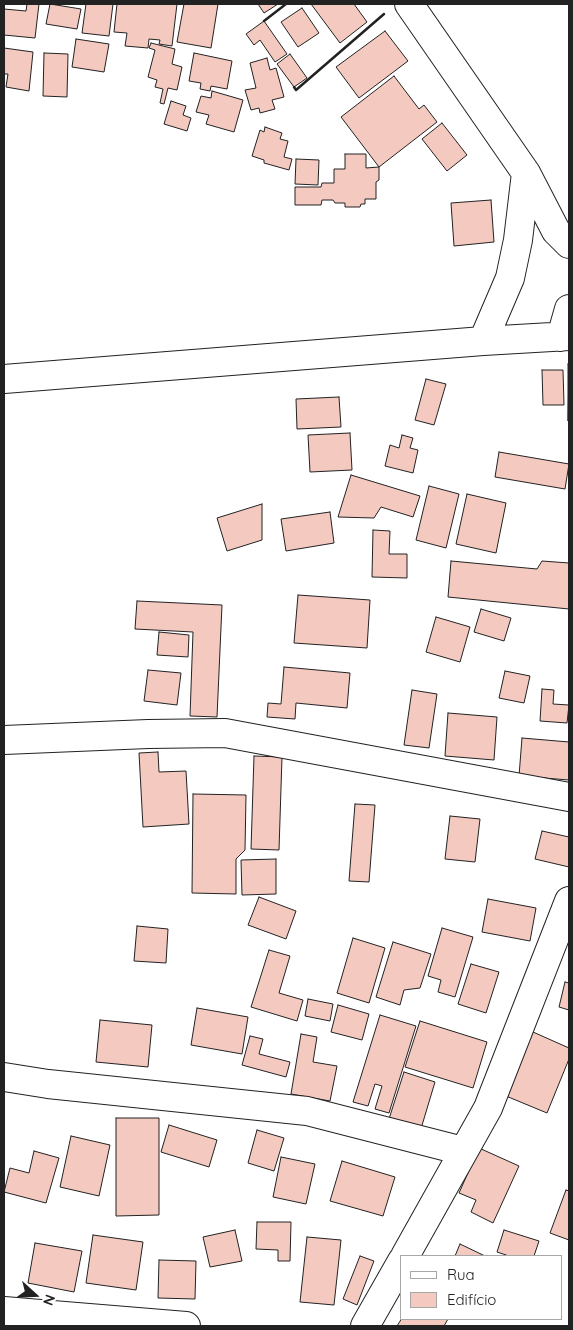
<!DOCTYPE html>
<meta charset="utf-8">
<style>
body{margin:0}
#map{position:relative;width:573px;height:1330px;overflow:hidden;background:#fff;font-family:Quicksand,sans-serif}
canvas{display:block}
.frame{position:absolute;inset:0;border:5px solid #222;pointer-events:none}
.legend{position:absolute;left:400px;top:1255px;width:162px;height:65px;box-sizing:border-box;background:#fff;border:1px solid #a7a7a7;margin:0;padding:6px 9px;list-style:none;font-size:15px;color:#222}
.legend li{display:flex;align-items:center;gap:10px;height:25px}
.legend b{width:25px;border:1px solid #a7a7a7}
.north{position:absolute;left:10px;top:1270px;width:50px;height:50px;-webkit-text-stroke:4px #fff;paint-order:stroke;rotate:110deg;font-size:14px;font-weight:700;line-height:20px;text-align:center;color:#222}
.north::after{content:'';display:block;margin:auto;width:18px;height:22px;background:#222;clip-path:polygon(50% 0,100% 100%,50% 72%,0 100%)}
</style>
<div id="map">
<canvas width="573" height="1330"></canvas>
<div class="frame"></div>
<ul class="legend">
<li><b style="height:6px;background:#fff"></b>Rua</li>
<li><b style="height:14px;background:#f3c9c0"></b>Edifício</li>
</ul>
<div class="north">N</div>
</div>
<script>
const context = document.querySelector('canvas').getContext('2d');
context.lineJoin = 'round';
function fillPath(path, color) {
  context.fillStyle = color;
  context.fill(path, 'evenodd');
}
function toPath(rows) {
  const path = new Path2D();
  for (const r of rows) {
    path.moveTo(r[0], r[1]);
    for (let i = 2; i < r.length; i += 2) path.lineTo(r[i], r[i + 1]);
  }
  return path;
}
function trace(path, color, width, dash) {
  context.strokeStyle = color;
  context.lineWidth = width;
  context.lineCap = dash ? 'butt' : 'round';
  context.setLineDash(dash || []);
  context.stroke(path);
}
const building = toPath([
 [27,4,39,4,35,38,4,35,4,9,26,11,27,4],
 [50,4,81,9,77,29,46,24,50,4],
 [86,4,113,4,109,36,82,33,86,4],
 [117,4,177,4,172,46,159,44,160,40,149,39,148,48,125,46,127,33,114,32,117,4],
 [184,4,218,4,211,48,177,42,184,4],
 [258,4,278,4,264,13,258,4],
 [311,4,354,4,367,22,340,43,311,4],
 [302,8,319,33,298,47,281,22,302,8],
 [264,21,287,54,275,62,260,40,254,45,246,34,264,21],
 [385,31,408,61,359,98,336,67,385,31],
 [76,39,109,44,104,72,72,67,76,39],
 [151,43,175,49,172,64,182,67,177,90,168,88,164,104,160,103,163,89,155,87,157,80,148,77,155,50,149,48,151,43],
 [4,48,33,52,29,91,6,87,8,74,4,74,4,48],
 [44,53,68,54,67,97,43,96,44,53],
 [194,53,232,61,227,89,211,86,210,91,200,89,201,83,189,81,194,53],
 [290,54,307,78,294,87,277,64,290,54],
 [267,58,270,70,276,68,284,97,272,100,275,109,260,113,259,108,251,110,245,90,256,88,250,63,267,58],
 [394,76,419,109,424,105,437,122,379,167,341,117,394,76],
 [212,91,243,100,234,132,206,124,209,115,196,112,201,96,211,98,212,91],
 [171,101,186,106,183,115,191,118,187,131,164,124,171,101],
 [442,123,467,155,447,171,422,139,442,123],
 [265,127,282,133,280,139,288,141,284,157,292,159,289,170,264,163,264,160,252,156,260,130,264,132,265,127],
 [345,154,366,154,366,168,379,167,379,180,376,182,376,199,365,199,365,204,361,204,360,207,345,207,345,203,335,203,333,200,322,200,321,205,295,205,295,187,321,187,322,183,334,183,334,169,345,169,345,154],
 [296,159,319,160,318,185,295,184,296,159],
 [491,200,494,242,454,246,451,203,491,200],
 [568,364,569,364,568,421,568,364],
 [542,370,563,370,564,405,543,405,542,370],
 [426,379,446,384,434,425,415,420,426,379],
 [339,397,341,427,297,429,296,399,339,397],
 [350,433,352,470,310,472,308,435,350,433],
 [402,435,413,438,410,448,418,450,413,473,385,466,390,445,399,448,402,435],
 [499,452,569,464,565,489,495,477,499,452],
 [351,475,420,496,413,517,381,507,374,518,338,517,351,475],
 [429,486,459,494,446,548,416,540,429,486],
 [467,494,506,503,496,553,456,544,467,494],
 [262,504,262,540,227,551,217,518,262,504],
 [330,512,334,543,286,551,281,519,330,512],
 [373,530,390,531,389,554,407,554,407,578,372,577,373,530],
 [451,561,537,569,542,561,569,563,569,609,448,597,451,561],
 [298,595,370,600,367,648,294,643,298,595],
 [137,601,222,605,217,717,190,716,193,632,135,629,137,601],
 [481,609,511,618,504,641,474,632,481,609],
 [436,617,470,627,460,662,426,652,436,617],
 [159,632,189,635,188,657,157,655,159,632],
 [284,667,350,673,347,708,296,703,295,719,267,717,268,703,281,704,284,667],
 [148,670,181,673,177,705,144,701,148,670],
 [505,671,530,676,524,703,499,698,505,671],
 [542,689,554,690,553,704,569,705,567,723,540,721,542,689],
 [412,690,437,694,429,748,404,745,412,690],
 [448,713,497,717,494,760,445,756,448,713],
 [522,738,569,742,569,780,519,776,522,738],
 [158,752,159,772,186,771,189,824,143,827,139,753,158,752],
 [254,756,282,757,279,850,251,849,254,756],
 [193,794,246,795,245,850,236,859,236,894,192,893,193,794],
 [355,804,375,805,369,882,349,881,355,804],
 [450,816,480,819,475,862,445,859,450,816],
 [542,831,569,837,569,867,535,859,542,831],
 [276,859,276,894,242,895,241,860,276,859],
 [259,897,296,911,286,939,248,925,259,897],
 [488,899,536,908,530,941,482,932,488,899],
 [137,926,168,929,166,963,134,961,137,926],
 [442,928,473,937,455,997,438,992,441,980,428,976,442,928],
 [353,938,385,948,369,1003,337,993,353,938],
 [393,942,431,954,420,988,404,990,400,1005,376,997,393,942],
 [269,950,290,956,279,993,303,1000,297,1021,251,1007,269,950],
 [471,964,499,972,486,1013,458,1004,471,964],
 [565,982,569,983,569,1010,559,1007,565,982],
 [308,999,333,1004,330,1021,305,1016,308,999],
 [338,1005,369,1014,362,1040,331,1032,338,1005],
 [197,1008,248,1017,242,1054,191,1045,197,1008],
 [380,1015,416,1026,389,1113,375,1109,382,1086,375,1084,368,1106,353,1102,380,1015],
 [100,1020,152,1025,148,1067,96,1062,100,1020],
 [420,1021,487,1042,473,1088,405,1067,420,1021],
 [533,1032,569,1048,569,1059,547,1113,506,1096,533,1032],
 [301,1034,317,1037,313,1062,337,1066,330,1101,291,1094,301,1034],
 [250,1036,263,1039,259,1054,290,1062,286,1077,242,1065,250,1036],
 [404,1072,435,1082,420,1132,388,1122,404,1072],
 [116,1118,159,1118,159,1215,116,1216,116,1118],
 [169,1125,217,1140,209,1167,161,1152,169,1125],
 [257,1130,284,1138,274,1171,248,1163,257,1130],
 [71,1136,110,1145,99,1196,60,1187,71,1136],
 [479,1148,519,1166,493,1223,471,1212,476,1200,459,1193,479,1148],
 [34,1151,59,1158,46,1203,4,1192,10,1168,29,1173,34,1151],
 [281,1157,315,1164,306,1204,273,1197,281,1157],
 [342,1161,395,1177,383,1216,330,1201,342,1161],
 [566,1190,569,1191,569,1240,550,1233,566,1190],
 [257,1222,291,1222,290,1261,278,1261,278,1250,256,1249,257,1222],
 [235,1230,242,1261,210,1267,203,1237,235,1230],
 [504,1230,539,1241,534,1256,509,1256,497,1252,504,1230],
 [93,1235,143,1242,136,1290,86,1283,93,1235],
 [307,1237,341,1240,334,1305,300,1302,307,1237],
 [35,1243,82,1251,74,1292,28,1283,35,1243],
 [460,1244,485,1256,455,1256,460,1244],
 [360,1256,374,1261,357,1305,343,1299,360,1256],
 [159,1260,196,1261,195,1299,158,1298,159,1260],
 [402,1318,402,1319,448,1319,444,1326,397,1326,402,1318]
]);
const minor = toPath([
 [409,4,526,173,556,231,569,244],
 [561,337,569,309],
 [483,341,510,278,518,240,526,173],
 [4,379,483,341,569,336],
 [4,740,148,734,225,733,569,797],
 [4,1077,48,1084,307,1111,463,1151],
 [405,1256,488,1108,569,901],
 [4,1311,186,1326],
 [365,1326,402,1261]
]);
const wall = toPath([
 [264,21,286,4],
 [294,87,296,90,384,14]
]);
fillPath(building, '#f3c9c0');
trace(building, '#222', 1);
trace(minor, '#222', 30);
trace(minor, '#fff', 28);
trace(wall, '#222', 2.5);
</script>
